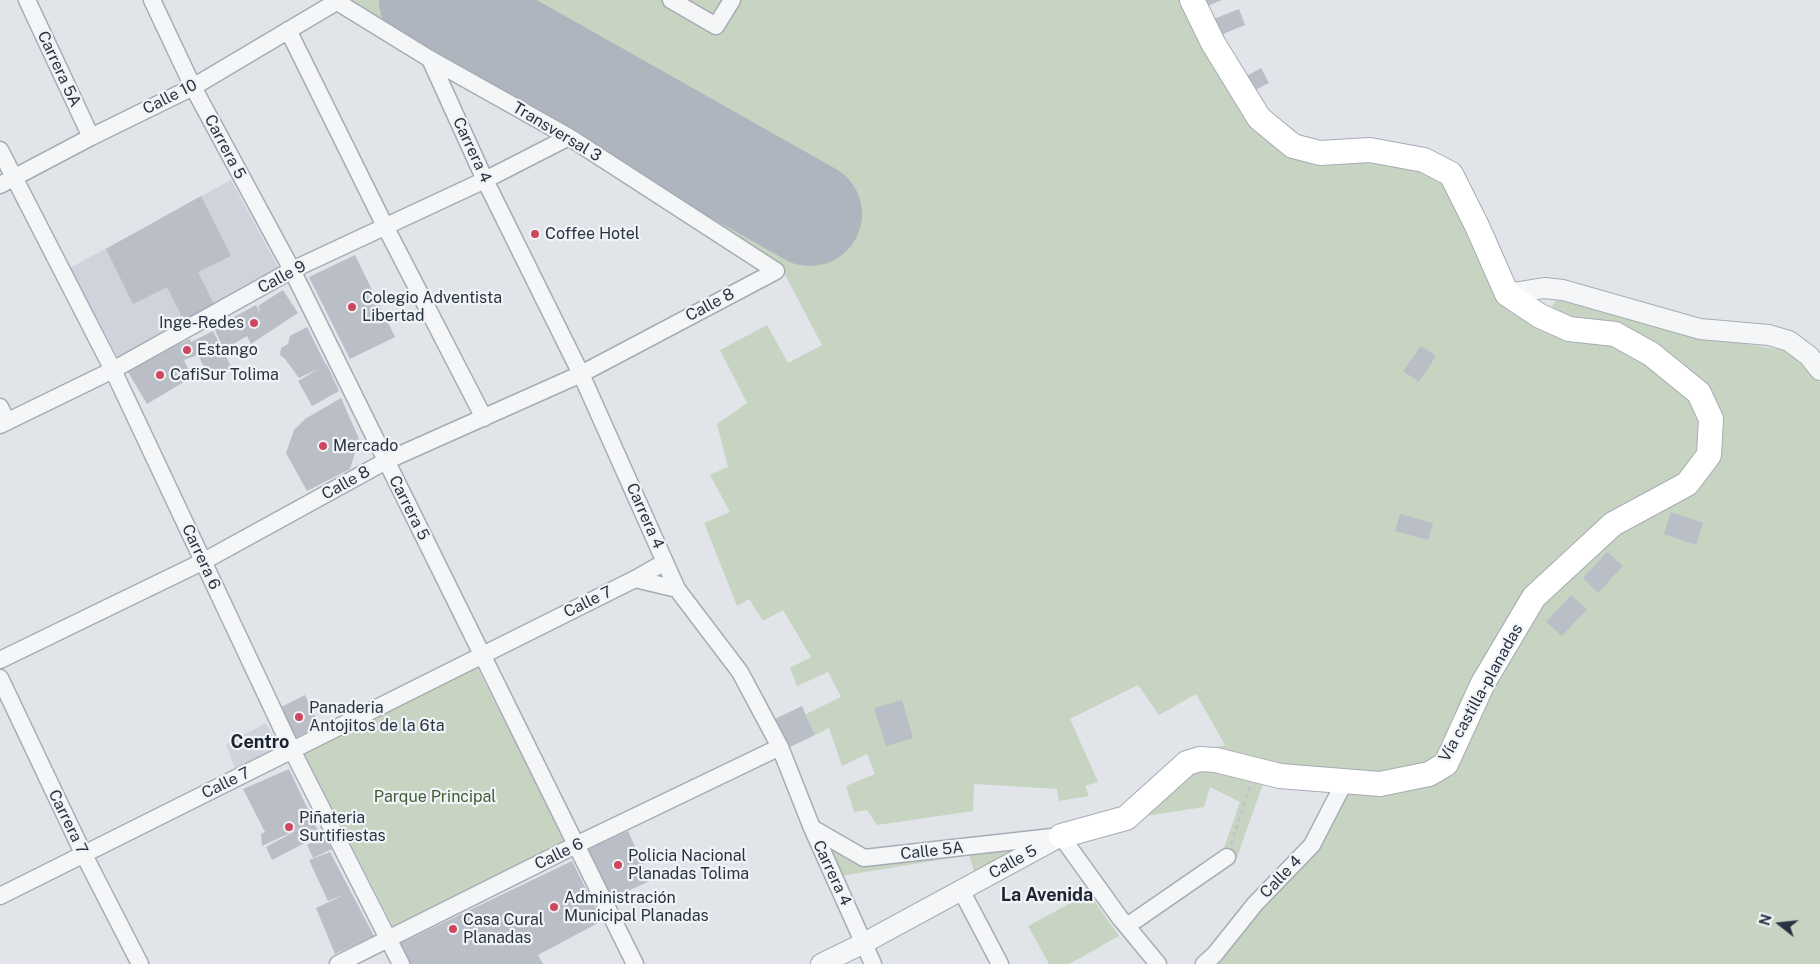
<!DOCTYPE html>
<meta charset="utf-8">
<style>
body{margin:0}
#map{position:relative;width:1820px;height:964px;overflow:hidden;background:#e1e5ea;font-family:"Public Sans",sans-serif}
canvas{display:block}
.north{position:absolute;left:1755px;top:899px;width:50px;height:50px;-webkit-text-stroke:4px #f1f4f7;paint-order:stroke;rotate:286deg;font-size:14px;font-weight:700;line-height:20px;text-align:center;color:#2a3342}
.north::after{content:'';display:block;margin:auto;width:18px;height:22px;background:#2a3342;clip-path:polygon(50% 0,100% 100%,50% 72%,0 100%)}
</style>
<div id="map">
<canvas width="1820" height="964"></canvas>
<div class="north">N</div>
</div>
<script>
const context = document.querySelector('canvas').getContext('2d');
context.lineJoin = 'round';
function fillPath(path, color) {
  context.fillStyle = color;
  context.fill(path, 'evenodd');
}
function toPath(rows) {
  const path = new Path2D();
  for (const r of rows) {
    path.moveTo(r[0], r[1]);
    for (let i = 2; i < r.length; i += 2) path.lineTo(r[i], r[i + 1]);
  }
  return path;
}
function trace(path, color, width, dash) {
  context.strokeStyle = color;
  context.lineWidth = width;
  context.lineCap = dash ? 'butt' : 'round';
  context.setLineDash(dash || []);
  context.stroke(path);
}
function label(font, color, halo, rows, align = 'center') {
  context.font = font + ' "Public Sans",sans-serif';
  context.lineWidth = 4.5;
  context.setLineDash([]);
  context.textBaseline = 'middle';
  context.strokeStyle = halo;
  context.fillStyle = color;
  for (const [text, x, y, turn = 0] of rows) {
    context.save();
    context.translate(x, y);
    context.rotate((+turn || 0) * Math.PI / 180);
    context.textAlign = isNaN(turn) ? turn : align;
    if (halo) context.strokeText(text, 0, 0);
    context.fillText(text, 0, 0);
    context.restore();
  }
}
const built = toPath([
 [231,180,279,269,118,357,70,268],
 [266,723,280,749,235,769,226,744]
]);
const green = toPath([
 [340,0,1184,0,1248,122,1320,159,1420,168,1444,182,1502,299,1608,343,1642,361,1693,399,1704,417,1699,451,1681,479,1567,560,1440,759,1378,777,1281,768,1207,749,1225,745,1196,694,1159,715,1138,685,1070,719,1098,782,1085,786,1089,796,1059,801,1057,789,974,784,973,811,877,825,867,810,854,812,846,786,875,774,867,754,842,766,829,728,815,735,806,714,841,697,828,672,797,686,790,668,811,657,783,610,763,621,749,599,737,606,704,523,730,512,710,475,728,467,717,424,747,403,720,350,767,325,788,363,822,345,784,273,573,132],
 [1559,297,1688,334,1793,352,1820,382,1820,964,1212,964,1345,790,1421,783,1525,624,1614,530,1713,457,1703,388,1551,312,1553,304],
 [476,666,566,841,394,928,304,753],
 [1200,767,1264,781,1235,863,1141,928,1127,915,1224,848,1240,802,1210,787,1204,807,1145,816],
 [821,839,865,866,1039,843,975,875,969,855,841,876],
 [1089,893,1119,936,1069,964,1049,964,1028,926]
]);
const runway = toPath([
 [431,0,810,214]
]);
const building = toPath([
 [1199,0,1222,0,1202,8],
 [1239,9,1245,25,1218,36,1211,20],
 [1261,68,1269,83,1253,91,1245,77],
 [201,196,231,256,198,272,214,304,184,321,167,287,133,304,106,249],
 [355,255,395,337,350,359,309,277],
 [283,290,298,313,251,344,247,336,224,350,214,328,256,305,261,314,258,306],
 [307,327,326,365,327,365,339,391,312,406,298,381,320,368,299,378,285,359,280,355,281,348,288,344,290,336],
 [213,331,232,368,210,379,198,355,184,360,192,377,147,404,128,372,177,345,190,339,191,342],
 [1421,346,1436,356,1419,382,1403,371],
 [341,398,359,439,350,469,307,491,286,453,294,430,305,419],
 [1671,512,1703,523,1696,545,1664,534],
 [1400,514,1433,523,1428,540,1395,531],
 [1607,552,1623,566,1598,593,1583,578],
 [1571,595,1587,609,1562,636,1546,622],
 [305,695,320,726,293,739,277,709],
 [902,700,913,738,886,746,874,708],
 [802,706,815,735,788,748,775,719],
 [289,769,320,835,272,860,266,847,303,827,262,846,261,834,265,832,243,789],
 [628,831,650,881,610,899,585,850],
 [323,836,332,849,313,858,307,845],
 [330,852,374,936,335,954,316,908,346,894,328,901,309,860],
 [572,861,602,921,538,955,543,964,408,964,399,944]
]);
const path = toPath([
 [1231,844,1250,787]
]);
const minor = toPath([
 [27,0,91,137],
 [152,0,193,87,292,270,635,964],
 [671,0,716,26,732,0],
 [288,30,385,226,484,418],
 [430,59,485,180,581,374,677,589,740,672,780,747,812,828,873,964],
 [0,150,113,370,292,750,401,964],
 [0,185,91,137,193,87,336,2],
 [0,407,7,422],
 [0,425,113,370,292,270,485,180,569,137],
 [635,579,677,589],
 [0,660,204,561,386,461,581,374,776,271,569,137,430,59,334,0],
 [0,678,83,853,140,964],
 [812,828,864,858,1061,836,1120,918,1158,964],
 [961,890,1000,964],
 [0,896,635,579,665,562],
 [1127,926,1227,857],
 [338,964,576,845,780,747],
 [1204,964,1215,954,1255,904,1312,845,1345,781]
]);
const tertiary = toPath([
 [1507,294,1544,288,1563,290,1700,329,1769,335,1789,341,1809,356,1820,370],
 [821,964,864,943,1061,836]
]);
const secondary = toPath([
 [1061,836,1126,818,1187,763,1200,759,1216,760,1280,776,1380,784,1429,774,1446,764,1483,683,1534,597,1613,524,1687,484,1709,455,1711,419,1699,393,1651,354,1615,334,1569,329,1540,316,1507,294,1477,226,1451,174,1424,160,1370,150,1320,153,1293,146,1259,118,1213,43,1192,0]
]);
const markers = [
 [535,234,5,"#ce475e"],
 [352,307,5,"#ce475e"],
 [254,323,5,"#ce475e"],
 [187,350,5,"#ce475e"],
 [160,375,5,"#ce475e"],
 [323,446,5,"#ce475e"],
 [299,717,5,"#ce475e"],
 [289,827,5,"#ce475e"],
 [618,865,5,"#ce475e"],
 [554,907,5,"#ce475e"],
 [453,929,5,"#ce475e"]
];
const streetNames = [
 ["Carrera 5A",59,69,65],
 ["Calle 10",170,97,-27],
 ["Transversal 3",557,132,31],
 ["Carrera 5",225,147,62],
 ["Carrera 4",472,150,65],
 ["Calle 9",282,277,-28],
 ["Calle 8",710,305,-28],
 ["Calle 8",346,483,-29],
 ["Carrera 5",409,508,63],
 ["Carrera 4",645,516,66],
 ["Carrera 6",201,557,65],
 ["Calle 7",588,602,-26],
 ["Vía castilla-planadas",1481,693,-61],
 ["Calle 7",226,783,-26],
 ["Carrera 7",68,822,64],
 ["Calle 5A",932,851,-6],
 ["Calle 6",559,854,-26],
 ["Calle 5",1013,862,-29],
 ["Carrera 4",832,873,65],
 ["Calle 4",1281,877,-46]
];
const poiNames = [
 ["Coffee Hotel",545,234],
 ["Colegio Adventista",362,298],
 ["Libertad",362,316],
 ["Inge-Redes",244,323,"right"],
 ["Estango",197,350],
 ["CafiSur Tolima",170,375],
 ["Mercado",333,446],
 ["Panaderia",309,708],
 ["Antojitos de la 6ta",309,726],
 ["Piñateria",299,818],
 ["Surtifiestas",299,836],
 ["Policia Nacional",628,856],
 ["Planadas Tolima",628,874],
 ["Administración",564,898],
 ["Municipal Planadas",564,916],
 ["Casa Cural",463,920],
 ["Planadas",463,938]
];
const parkNames = [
 ["Parque Principal",435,797]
];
const neighbourhoodNames = [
 ["Centro",260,742],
 ["La Avenida",1047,895]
];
fillPath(built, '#cfd4dc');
fillPath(green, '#c7d4c2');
trace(runway, '#aeb5be', 104);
fillPath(building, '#b9bec7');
trace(minor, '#a6acb4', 19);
trace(tertiary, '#a6acb4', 22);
trace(secondary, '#a6acb4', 26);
trace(path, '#bfc3c9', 2.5, [4, 4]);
trace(minor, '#f4f6f8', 16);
trace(tertiary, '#f4f6f8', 20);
trace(secondary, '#fff', 24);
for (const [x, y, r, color] of markers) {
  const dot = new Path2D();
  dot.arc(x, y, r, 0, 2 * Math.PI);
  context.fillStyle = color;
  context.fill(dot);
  trace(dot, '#f1f4f7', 2);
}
label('16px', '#2a3342', '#f1f4f7', streetNames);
label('16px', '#2a3342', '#f1f4f7', poiNames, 'left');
label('16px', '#3f5d37', '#f1f4f7', parkNames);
label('bold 18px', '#1c2433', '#f1f4f7', neighbourhoodNames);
</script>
